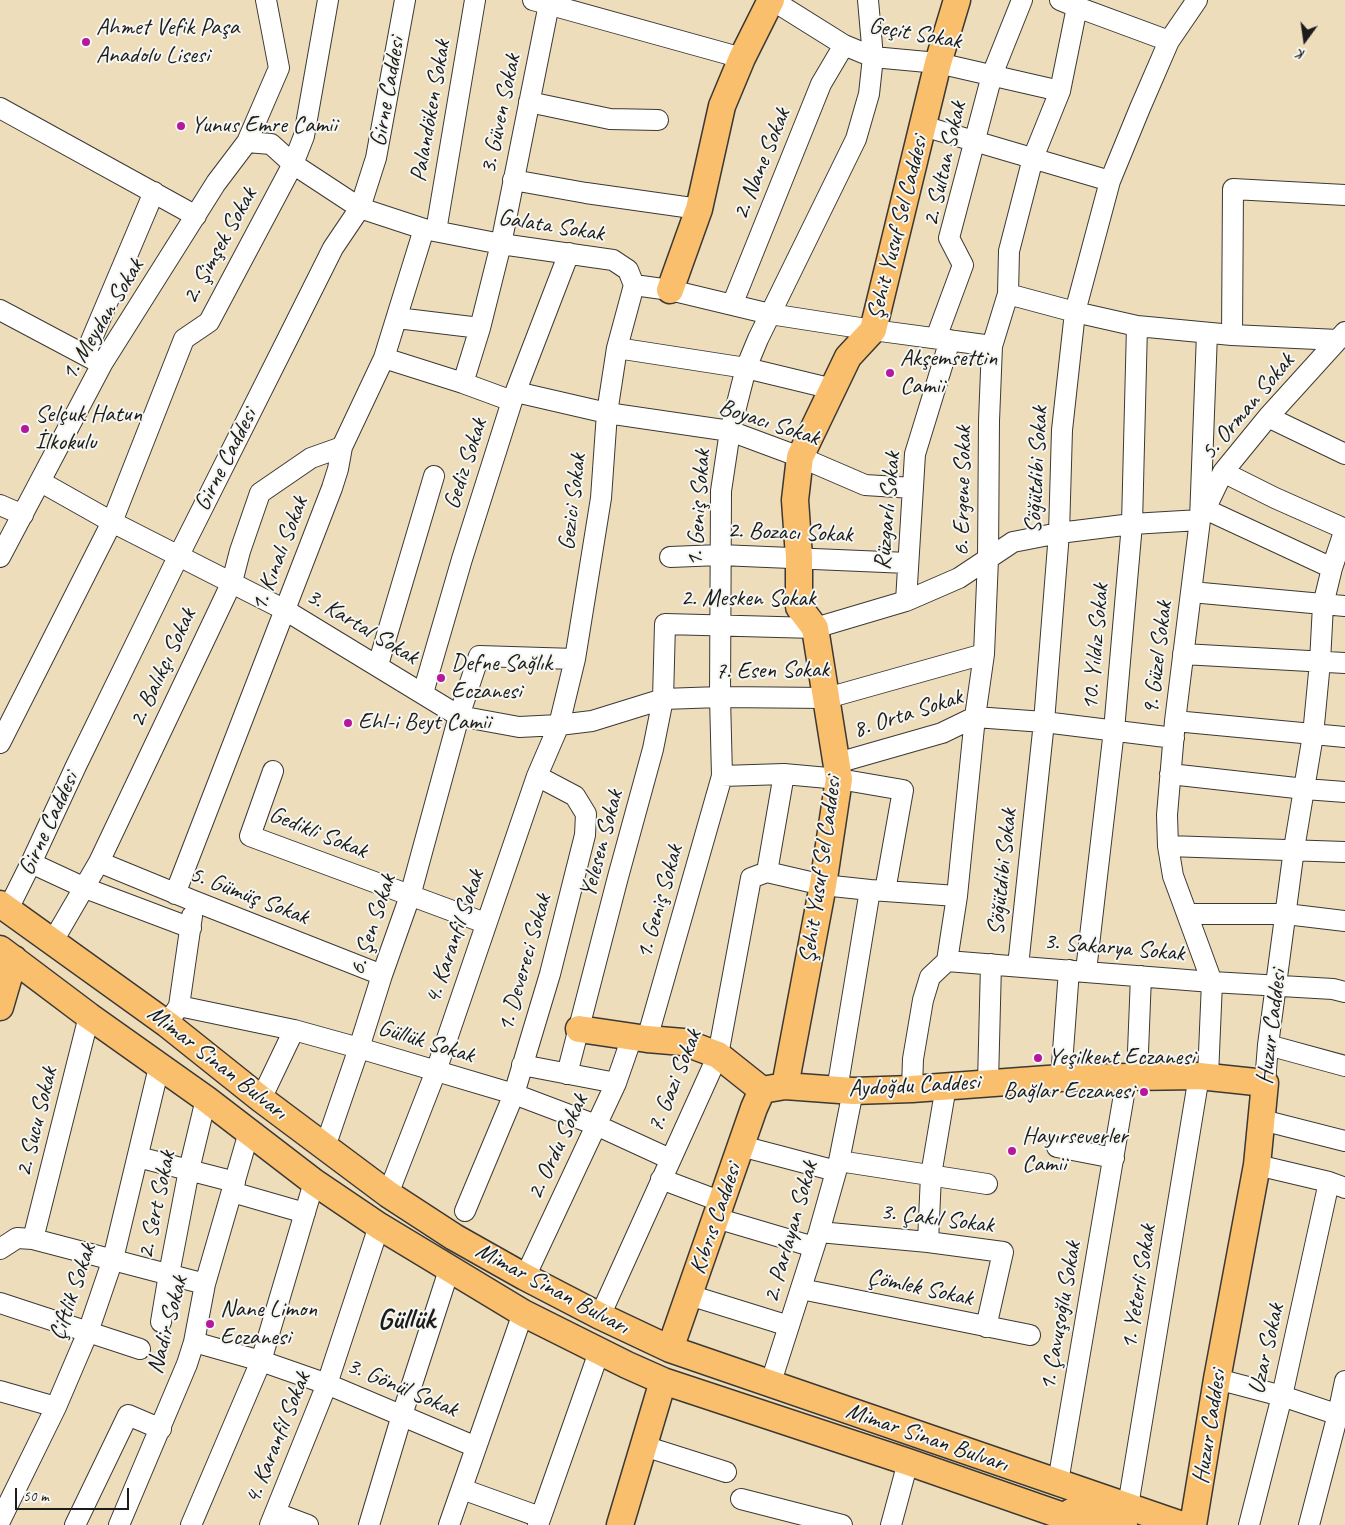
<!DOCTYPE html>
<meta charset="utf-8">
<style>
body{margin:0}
#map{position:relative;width:1345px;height:1525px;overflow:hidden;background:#edb;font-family:Caveat,sans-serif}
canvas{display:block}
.north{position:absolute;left:1280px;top:15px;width:50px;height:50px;-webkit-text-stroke:4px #f6f6f2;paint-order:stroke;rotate:194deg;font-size:14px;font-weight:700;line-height:20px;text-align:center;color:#1c1c1c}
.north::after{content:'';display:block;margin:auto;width:18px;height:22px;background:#1c1c1c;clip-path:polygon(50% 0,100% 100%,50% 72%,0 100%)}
.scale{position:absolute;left:15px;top:1488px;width:114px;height:22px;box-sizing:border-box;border:2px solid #1c1c1c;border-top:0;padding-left:6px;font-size:15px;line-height:18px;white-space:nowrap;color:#1c1c1c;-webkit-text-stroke:4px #f6f6f2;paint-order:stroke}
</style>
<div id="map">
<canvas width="1345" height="1525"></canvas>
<div class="north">K</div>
<div class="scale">50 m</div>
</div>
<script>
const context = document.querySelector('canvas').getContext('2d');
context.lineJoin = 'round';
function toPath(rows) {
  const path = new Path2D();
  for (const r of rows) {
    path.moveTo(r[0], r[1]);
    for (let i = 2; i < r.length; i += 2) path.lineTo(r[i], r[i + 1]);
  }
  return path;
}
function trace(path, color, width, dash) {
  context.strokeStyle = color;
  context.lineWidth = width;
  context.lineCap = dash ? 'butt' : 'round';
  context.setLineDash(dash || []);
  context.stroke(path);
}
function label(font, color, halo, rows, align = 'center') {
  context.font = font + ' Caveat,sans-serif';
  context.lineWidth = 4;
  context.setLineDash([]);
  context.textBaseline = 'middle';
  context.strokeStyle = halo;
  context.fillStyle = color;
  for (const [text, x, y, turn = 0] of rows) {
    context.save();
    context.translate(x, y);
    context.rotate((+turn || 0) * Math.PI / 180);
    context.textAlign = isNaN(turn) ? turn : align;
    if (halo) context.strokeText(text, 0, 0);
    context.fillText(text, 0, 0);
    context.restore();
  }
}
const minor = toPath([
 [533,0,742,58],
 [772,0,844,45,873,57,938,63,1060,91],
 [1060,0,1077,7,1169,41],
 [529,102,610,119,658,120],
 [0,108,196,216],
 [923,126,1110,181],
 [247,142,271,144,293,164,360,208,424,229,501,244,613,260,628,270,634,285,670,290,770,314,873,330,992,346],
 [513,180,586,193,699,209],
 [436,231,475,0],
 [1008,294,1075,312,1137,326,1232,335,1233,189,1345,195],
 [732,305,821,84,844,45],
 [0,310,96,361],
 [397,318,480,328],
 [1207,333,1200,520,1175,721,1167,815,1168,846,1173,876,1212,982,1208,1076],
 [1232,335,1338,340],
 [936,338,963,265,949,238,992,75,1022,0],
 [617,348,746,368,833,389],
 [85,355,154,192],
 [384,358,463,383,512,401],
 [463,383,480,328,501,244,549,4,549,0],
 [516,392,607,413,730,431,800,457,865,485,913,488],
 [1268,417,1345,454],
 [1223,472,1275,498,1345,529,1332,568,1323,605,1320,662,1313,735,1294,849,1268,1045,1265,1083],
 [41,482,112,522,285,610,459,716,519,727,559,725,592,721,663,699,720,697,827,698,984,654],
 [0,505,23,515],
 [1205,509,1332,568],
 [0,557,102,364,216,183,247,142,279,68,266,0],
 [670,557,720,555,908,563],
 [1191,592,1345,606],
 [906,601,915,454,950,340],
 [1183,654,1345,663],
 [378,665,434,476],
 [423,693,462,559,512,401,569,253],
 [1175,721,1345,737],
 [0,743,112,522,184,339,209,322,293,164,304,136,328,0],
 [837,763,942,733,975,717,1044,722,1174,738],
 [273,771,250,836,485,923],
 [1170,774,1305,789,1345,792],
 [722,776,784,774,839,779,903,790,885,891,870,890,837,1090],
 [1168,846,1345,852],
 [99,862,194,901,382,975],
 [31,863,85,888,191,928],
 [767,872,823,885,870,890],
 [885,891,957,896],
 [175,894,332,488,338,469,342,447,384,358,424,229],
 [8,909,31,863,76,766,179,555,290,334,333,248,360,208,376,158,405,0],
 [1187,914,1286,914,1345,921],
 [53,941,99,862,232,582,240,551,260,493,311,458,342,447],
 [947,961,1212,982,1333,989,1345,992],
 [1018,966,1044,722,1059,533,1062,430,1075,312,1110,181,1140,108,1169,41,1197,0],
 [1086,971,1114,730,1132,524,1137,326],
 [179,1006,192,916],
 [167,1024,179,1006,294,1030,359,1048,514,1094,596,1125,670,1159],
 [647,1039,722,776,720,697,721,491,730,431,746,368,758,339,856,139,869,94,873,57,868,0],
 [1268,1045,1345,1066],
 [522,1065,616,1083],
 [567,1074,618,877,653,749,663,699,665,624,815,628,906,601,959,578,1013,542,1059,533,1132,524,1200,520,1223,472,1268,417,1345,332],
 [1137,1077,1141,976],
 [1061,1078,1069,970],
 [988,1083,991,964],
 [912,1089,913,1059,923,1000,930,977,947,961,957,896,975,717,984,654,988,559,989,421,992,346,1008,294,1009,251,1033,158,1060,91,1077,7],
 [261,1099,294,1030],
 [1262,1120,1345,1141],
 [741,1146,836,1171],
 [325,1147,359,1048,382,975,410,896,459,716,479,656,575,659],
 [1057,1147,1114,1158],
 [138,1157,235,1182],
 [839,1161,987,1184],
 [1257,1165,1329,1182,1345,1188],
 [661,1179,722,1202],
 [232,1192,305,1213],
 [388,1194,436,1071,537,776,559,725,575,659,601,498,607,413,617,348,634,285],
 [465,1211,514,1094,550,974,585,835,586,814,575,796,537,776],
 [716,1218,814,1247],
 [819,1232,928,1242,1003,1252,986,1327],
 [33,1239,89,1016],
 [928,1242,931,1175,946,1086],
 [0,1249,17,1238,33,1239,205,1284],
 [525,1277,616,1083,632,1037],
 [801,1289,1030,1335],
 [689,1295,789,1326],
 [0,1303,140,1349],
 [600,1316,718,1055,751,878,767,872,784,774],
 [161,1322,169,1274,189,1170,206,1099],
 [194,1342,261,1361,327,1384,476,1447],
 [1217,1379,1282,1396,1345,1417],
 [770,1385,819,1232,839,1161,853,1091],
 [0,1391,56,1407],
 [644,1446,726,1472],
 [1058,1482,1127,1077],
 [462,1489,540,1517],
 [741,1499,842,1525],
 [1128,1506,1199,1076],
 [276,1513,308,1525],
 [0,1521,56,1407,88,1332,113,1259,159,1067],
 [75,1525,128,1415,161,1429],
 [119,1525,187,1364,194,1342,205,1284,249,1132],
 [191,1525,261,1361,314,1182],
 [270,1525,327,1384,379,1226],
 [369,1525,402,1415,449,1270],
 [449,1525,523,1313],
 [538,1525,599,1352],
 [891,1525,908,1462],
 [1249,1525,1282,1396,1329,1182],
 [1309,1525,1338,1414,1345,1381]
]);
const major = toPath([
 [670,290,699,209,722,106,742,58,771,0],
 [0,904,167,1024,261,1099,388,1194,454,1237,525,1277,600,1316,670,1349,1182,1525],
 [0,949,89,1016,206,1099,314,1182,379,1226,523,1313,627,1365,663,1381,908,1462,1089,1525],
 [0,1007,14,959],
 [579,1029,647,1039,683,1042,718,1055,762,1090,785,1086,853,1091,912,1089,1061,1078,1199,1076,1265,1083,1257,1165,1217,1379,1193,1525],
 [785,1086,823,885,839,779,815,628,799,607,799,557,795,500,800,457,848,357,873,330,938,63,957,0],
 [670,1349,754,1108,762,1090],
 [1071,1512,1086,1512,1124,1525],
 [620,1525,663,1381]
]);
const markers = [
 [86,42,5,"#b5179e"],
 [181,126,5,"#b5179e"],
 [890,373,5,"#b5179e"],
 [25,429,5,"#b5179e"],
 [441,678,5,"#b5179e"],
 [348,723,5,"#b5179e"],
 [1038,1058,5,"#b5179e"],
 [1144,1092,5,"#b5179e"],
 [1012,1151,5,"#b5179e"],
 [210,1324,5,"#b5179e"]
];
const poiNames = [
 ["Ahmet Vefik Paşa",96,28],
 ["Anadolu Lisesi",96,56],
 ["Yunus Emre Camii",191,126],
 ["Akşemsettin",900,359],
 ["Camii",900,387],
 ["Selçuk Hatun",35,415],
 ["İlkokulu",35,443],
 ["Defne Sağlık",451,664],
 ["Eczanesi",451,692],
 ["Ehl-i Beyt Camii",358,723],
 ["Yeşilkent Eczanesi",1048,1058],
 ["Bağlar Eczanesi",1134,1092,"right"],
 ["Hayırseverler",1022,1137],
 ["Camii",1022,1165],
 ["Nane Limon",220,1310],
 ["Eczanesi",220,1338]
];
const streetNames = [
 ["Geçit Sokak",915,34,10],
 ["Girne Caddesi",388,92,-80],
 ["Palandöken Sokak",431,111,-80],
 ["3. Güven Sokak",501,114,-78],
 ["2. Nane Sokak",762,164,-68],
 ["2. Sultan Sokak",945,164,-77],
 ["Galata Sokak",551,226,9],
 ["Şehit Yusuf Sel Caddesi",898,228,-76],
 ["2. Şimşek Sokak",220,246,-61],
 ["1. Meydan Sokak",103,320,-59],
 ["5. Orman Sokak",1248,407,-50],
 ["Boyacı Sokak",769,423,18],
 ["Girne Caddesi",226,460,-63],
 ["Gediz Sokak",466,464,-72],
 ["Söğütdibi Sokak",1037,470,-87],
 ["6. Ergene Sokak",963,491,-89],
 ["Gezici Sokak",573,502,-83],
 ["1. Geniş Sokak",699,508,-86],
 ["Rüzgarlı Sokak",888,511,-85],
 ["2. Bozacı Sokak",790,533,2],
 ["1. Kınalı Sokak",280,554,-69],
 ["2. Mesken Sokak",748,599],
 ["3. Kartal Sokak",362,627,31],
 ["10. Yıldız Sokak",1096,647,-85],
 ["9. Güzel Sokak",1158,658,-83],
 ["2. Balıkçı Sokak",163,668,-65],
 ["7. Esen Sokak",772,671,-1],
 ["8. Orta Sokak",908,714,-18],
 ["Girne Caddesi",49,824,-65],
 ["Gedikli Sokak",318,833,22],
 ["Yelesen Sokak",602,844,-75],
 ["Şehit Yusuf Sel Caddesi",821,870,-82],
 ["Söğütdibi Sokak",1003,872,-84],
 ["5. Gümüş Sokak",249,896,21],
 ["1. Geniş Sokak",660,902,-74],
 ["6. Şen Sokak",373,925,-72],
 ["4. Karanfil Sokak",455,937,-71],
 ["3. Sakarya Sokak",1114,948,5],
 ["1. Devereci Sokak",525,963,-74],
 ["Huzur Caddesi",1272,1027,-83],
 ["Güllük Sokak",426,1042,17],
 ["Mimar Sinan Bulvarı",217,1063,38],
 ["7. Gazi Sokak",675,1081,-68],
 ["Aydoğdu Caddesi",914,1086,-3],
 ["2. Sucu Sokak",37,1122,-76],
 ["2. Ordu Sokak",558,1147,-65],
 ["2. Sert Sokak",157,1205,-78],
 ["Kıbrıs Caddesi",716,1219,-71],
 ["3. Çakıl Sokak",937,1219,7],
 ["2. Parlayan Sokak",791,1232,-74],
 ["1. Yeterli Sokak",1139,1287,-81],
 ["Çömlek Sokak",920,1288,12],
 ["Mimar Sinan Bulvarı",552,1289,28],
 ["Çiftlik Sokak",73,1292,-71],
 ["1. Çavuşoğlu Sokak",1061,1316,-80],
 ["Nadir Sokak",168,1325,-75],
 ["Uzar Sokak",1267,1349,-77],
 ["3. Gönül Sokak",402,1388,23],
 ["Huzur Caddesi",1210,1427,-81],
 ["4. Karanfil Sokak",278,1438,-68],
 ["Mimar Sinan Bulvarı",927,1438,19]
];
const districtNames = [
 ["Güllük",406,1320]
];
trace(minor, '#3c3934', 22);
trace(major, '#3c3934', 29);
trace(minor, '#fff', 20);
trace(major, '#f9bf6d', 26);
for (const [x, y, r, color] of markers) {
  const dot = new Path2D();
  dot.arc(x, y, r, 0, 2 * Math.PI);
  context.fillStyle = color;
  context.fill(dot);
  trace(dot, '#f6f6f2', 2);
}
label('24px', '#1c1c1c', '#f6f6f2', poiNames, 'left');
label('24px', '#1c1c1c', '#f6f6f2', streetNames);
label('bold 29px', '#1c1c1c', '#f6f6f2', districtNames);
</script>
